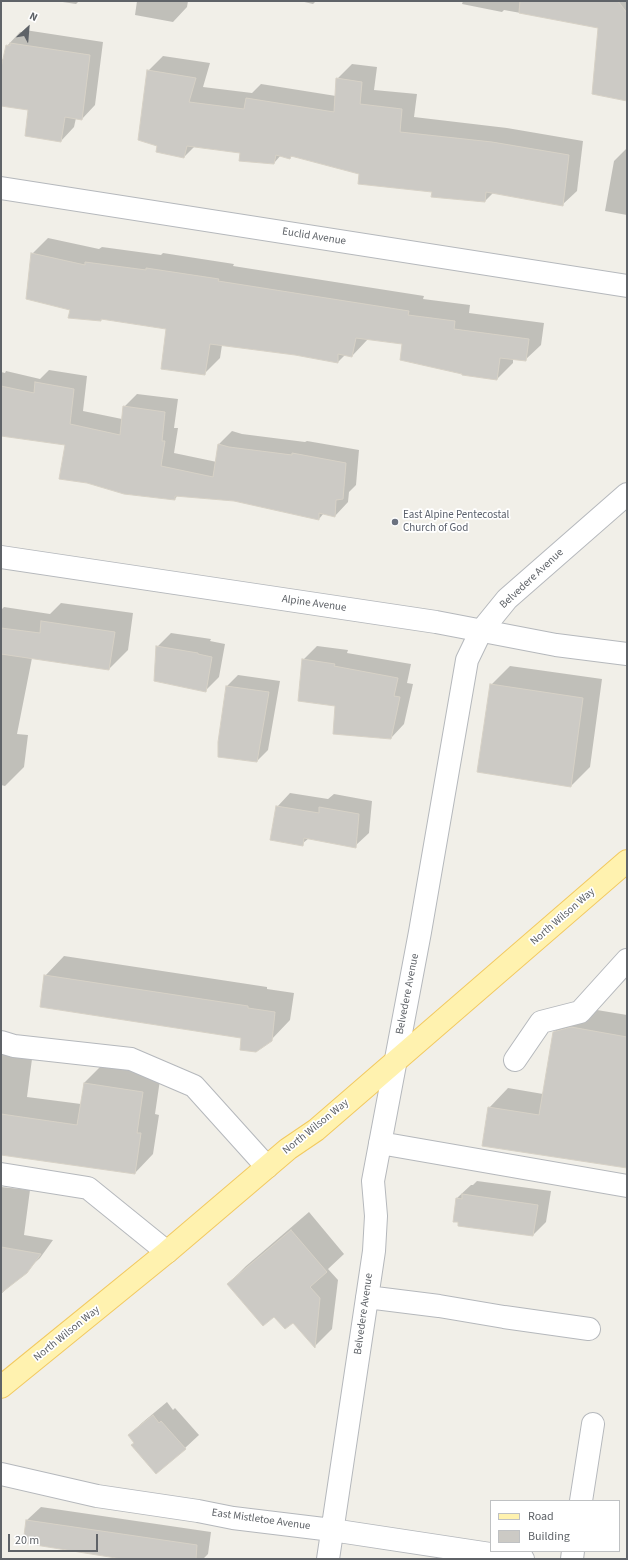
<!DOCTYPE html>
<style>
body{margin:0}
#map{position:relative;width:628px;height:1560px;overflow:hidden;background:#f1efe8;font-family:"Source Sans 3",sans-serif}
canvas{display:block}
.frame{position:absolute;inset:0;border:2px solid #5f6368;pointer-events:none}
.legend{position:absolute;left:490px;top:1500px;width:130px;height:52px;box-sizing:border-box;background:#fff;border:1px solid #bfc1c3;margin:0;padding:5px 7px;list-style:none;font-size:12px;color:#5f6368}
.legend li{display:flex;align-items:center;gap:8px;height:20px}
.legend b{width:20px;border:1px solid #bfc1c3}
.north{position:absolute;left:8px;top:8px;width:40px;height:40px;-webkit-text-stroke:3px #fff;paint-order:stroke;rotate:26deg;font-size:11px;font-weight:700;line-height:16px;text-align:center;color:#5f6368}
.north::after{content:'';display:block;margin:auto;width:14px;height:18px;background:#5f6368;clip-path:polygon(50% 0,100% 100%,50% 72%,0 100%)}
.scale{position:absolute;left:8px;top:1534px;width:90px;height:18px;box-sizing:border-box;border:2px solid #5f6368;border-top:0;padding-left:5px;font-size:12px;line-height:14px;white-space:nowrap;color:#5f6368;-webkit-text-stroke:3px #fff;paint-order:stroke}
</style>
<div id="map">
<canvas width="628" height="1560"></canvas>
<div class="frame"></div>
<ul class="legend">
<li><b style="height:5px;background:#fff2af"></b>Road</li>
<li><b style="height:11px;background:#cccac5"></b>Building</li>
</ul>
<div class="north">N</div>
<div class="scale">20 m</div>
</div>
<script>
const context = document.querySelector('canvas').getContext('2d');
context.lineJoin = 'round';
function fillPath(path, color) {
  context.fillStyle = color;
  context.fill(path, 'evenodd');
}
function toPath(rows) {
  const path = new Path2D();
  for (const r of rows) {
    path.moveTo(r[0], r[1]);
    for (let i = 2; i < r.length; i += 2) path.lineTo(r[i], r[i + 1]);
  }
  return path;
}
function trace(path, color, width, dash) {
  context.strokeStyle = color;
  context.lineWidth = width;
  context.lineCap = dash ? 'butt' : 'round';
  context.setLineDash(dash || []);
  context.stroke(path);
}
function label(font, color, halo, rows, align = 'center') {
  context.font = font + ' "Source Sans 3",sans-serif';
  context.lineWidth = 3.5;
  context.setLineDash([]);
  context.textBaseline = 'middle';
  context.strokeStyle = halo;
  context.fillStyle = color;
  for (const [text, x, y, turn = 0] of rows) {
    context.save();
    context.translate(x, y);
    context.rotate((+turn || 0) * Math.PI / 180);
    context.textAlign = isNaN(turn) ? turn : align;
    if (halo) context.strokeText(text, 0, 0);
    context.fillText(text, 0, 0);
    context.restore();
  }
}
const shadow = toPath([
 [56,1,79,1,76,4],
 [137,1,188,1,187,7,173,22,135,15],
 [300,1,316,1,313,4],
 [463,1,597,1,582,24,504,10,502,12,462,4],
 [620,1,627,1,627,100,600,22],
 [25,30,103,42,95,105,82,119,76,118,74,127,61,141,29,109,1,105,1,59,4,60,7,46,20,32,22,32],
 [163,56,210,63,203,87,252,93,261,84,336,96,337,79,352,64,377,67,374,90,417,94,414,117,507,128,583,141,577,191,562,205,494,192,485,201,433,191,293,155,290,158,281,155,274,163,241,152,195,146,184,157,158,145,148,71],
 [627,148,627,215,605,211,614,161],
 [48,238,99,249,102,247,161,255,163,253,234,264,233,266,424,296,423,299,470,305,469,313,544,323,541,345,525,360,513,359,513,363,497,379,463,373,404,343,368,339,352,356,346,354,338,362,296,354,222,345,220,358,204,374,168,328,103,318,101,320,71,309,32,254],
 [49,370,87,376,83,411,122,419,124,407,137,394,178,399,174,428,178,428,174,453,217,462,219,444,232,431,242,434,305,442,307,441,359,450,356,485,349,492,348,502,335,516,324,513,319,519,234,500,178,495,175,499,66,444,1,435,1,372,5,373,6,371,40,379],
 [61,603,133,613,128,650,109,669,32,658,17,734,28,735,24,767,5,786,1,785,1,610,4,607,50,614],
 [171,633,211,639,210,641,225,644,219,677,205,691,157,647],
 [317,646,348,650,347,653,411,664,407,683,413,684,404,724,391,738,336,705,303,660],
 [510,666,602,679,590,767,571,786,491,685],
 [238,675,280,681,268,750,257,761,227,686],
 [290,793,328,799,334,794,372,801,369,833,355,846,309,838,302,844,277,807],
 [64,956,267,987,267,989,294,993,290,1020,271,1040,242,1038,45,976],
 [591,1009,627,1015,627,1167,489,1108,508,1088,543,1094,554,1032,573,1013],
 [1,1054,32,1059,27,1097,81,1104,84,1083,103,1064,161,1073,155,1114,159,1115,153,1154,135,1173,1,1154],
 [477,1181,551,1191,546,1222,533,1235,457,1198,471,1185,473,1185],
 [1,1187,30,1190,24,1235,53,1240,40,1258,1,1294],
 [309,1212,344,1254,328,1269,338,1280,332,1329,315,1346,293,1322,274,1315,228,1284,246,1266],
 [167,1402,173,1410,175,1408,199,1435,185,1448,135,1443,129,1435,143,1422],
 [41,1507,211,1532,208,1554,203,1559,134,1559,24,1543,27,1520]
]);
const building = toPath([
 [520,1,618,1,627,13,627,101,592,94,598,28,519,13,520,1],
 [10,43,90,55,82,120,65,117,61,142,25,136,28,110,1,106,1,68,6,45,10,46,10,43],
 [147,70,196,78,189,102,244,109,246,98,334,112,336,78,362,82,360,104,402,109,400,132,492,142,569,155,563,206,486,192,485,202,431,197,432,192,358,184,359,174,291,156,290,159,276,155,274,164,239,161,240,153,187,146,184,158,156,152,157,146,138,140,147,70],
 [31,253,85,265,85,262,146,270,146,268,219,279,218,281,409,311,408,315,455,321,454,329,529,339,526,361,500,358,497,380,462,375,462,374,400,360,402,344,356,338,352,357,338,354,338,363,295,355,210,344,205,375,161,369,166,329,101,319,101,321,68,318,70,310,26,299,31,253],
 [35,382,74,389,70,424,120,435,123,406,165,412,162,441,165,441,161,466,213,477,218,444,229,447,292,455,292,453,346,463,343,499,336,500,335,517,319,513,319,520,234,501,175,496,175,500,124,494,87,483,59,479,65,445,1,436,1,386,34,393,35,382],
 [41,621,115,632,109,670,1,654,1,628,40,633,41,621],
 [156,646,198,653,198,654,212,657,206,692,154,681,156,646],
 [302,659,335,664,334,666,398,678,394,696,400,697,391,739,333,734,335,706,298,701,302,659],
 [490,684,583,698,571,787,477,772,490,684],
 [226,686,269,692,257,762,218,757,218,742,226,686],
 [276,806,319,813,319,807,359,814,356,848,304,838,303,846,270,840,276,806],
 [44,975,248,1006,248,1008,275,1012,272,1041,256,1052,240,1050,241,1038,40,1007,44,975],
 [571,1027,627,1037,627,1168,482,1146,488,1107,539,1115,553,1032,571,1027],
 [84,1083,143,1092,137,1133,141,1133,135,1174,1,1155,1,1114,77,1125,84,1083],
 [462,1194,538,1205,533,1236,458,1226,458,1222,453,1222,456,1198,462,1199,462,1194],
 [291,1230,327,1272,310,1287,320,1298,315,1348,293,1323,285,1329,274,1317,263,1326,227,1284,291,1230],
 [1,1247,41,1254,27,1273,1,1293,1,1247],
 [153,1415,159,1423,161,1421,186,1449,156,1474,131,1445,134,1443,128,1435,153,1415],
 [26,1520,197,1545,196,1559,122,1559,23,1543,26,1520]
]);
const minor = toPath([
 [1,188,627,286],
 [1,557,436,622,556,645,627,654],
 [1,1042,14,1046,131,1059,194,1086,267,1167],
 [515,1060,541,1022,580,1012,627,960],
 [380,1143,627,1186],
 [1,1174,88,1188,167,1252],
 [367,1297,439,1306,504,1317,589,1329],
 [1,1474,97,1496,198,1511,233,1518,332,1530,523,1559],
 [581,1501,593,1424],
 [328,1559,374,1251,376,1216,373,1181,420,932,467,660,481,631,507,599,627,494],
 [572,1559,573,1551]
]);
const major = toPath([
 [1,1387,167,1252,288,1149,316,1130,627,861]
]);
const markers = [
 [395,522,4,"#6b7280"]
];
const streetNames = [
 ["Euclid Avenue",314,237,9],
 ["Belvedere Avenue",532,579,-43],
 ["Alpine Avenue",314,604,8],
 ["North Wilson Way",563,917,-41],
 ["Belvedere Avenue",408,994,-79],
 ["North Wilson Way",316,1127,-39],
 ["Belvedere Avenue",364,1314,-82],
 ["North Wilson Way",67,1334,-39],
 ["East Mistletoe Avenue",261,1520,8]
];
const worshipNames = [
 ["East Alpine Pentecostal",403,516],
 ["Church of God",403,529]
];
fillPath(shadow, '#0003');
fillPath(building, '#cccac5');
trace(building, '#d6d1c6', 1);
trace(minor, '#b5b8bc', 24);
trace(major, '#f2c960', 24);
trace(minor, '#fff', 22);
trace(major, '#fff2af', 22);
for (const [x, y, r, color] of markers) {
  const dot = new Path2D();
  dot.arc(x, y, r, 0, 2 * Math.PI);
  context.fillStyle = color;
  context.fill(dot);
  trace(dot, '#fff', 1.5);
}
label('11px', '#5f6368', '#fff', streetNames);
label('11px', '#5b616d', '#fff', worshipNames, 'left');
</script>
